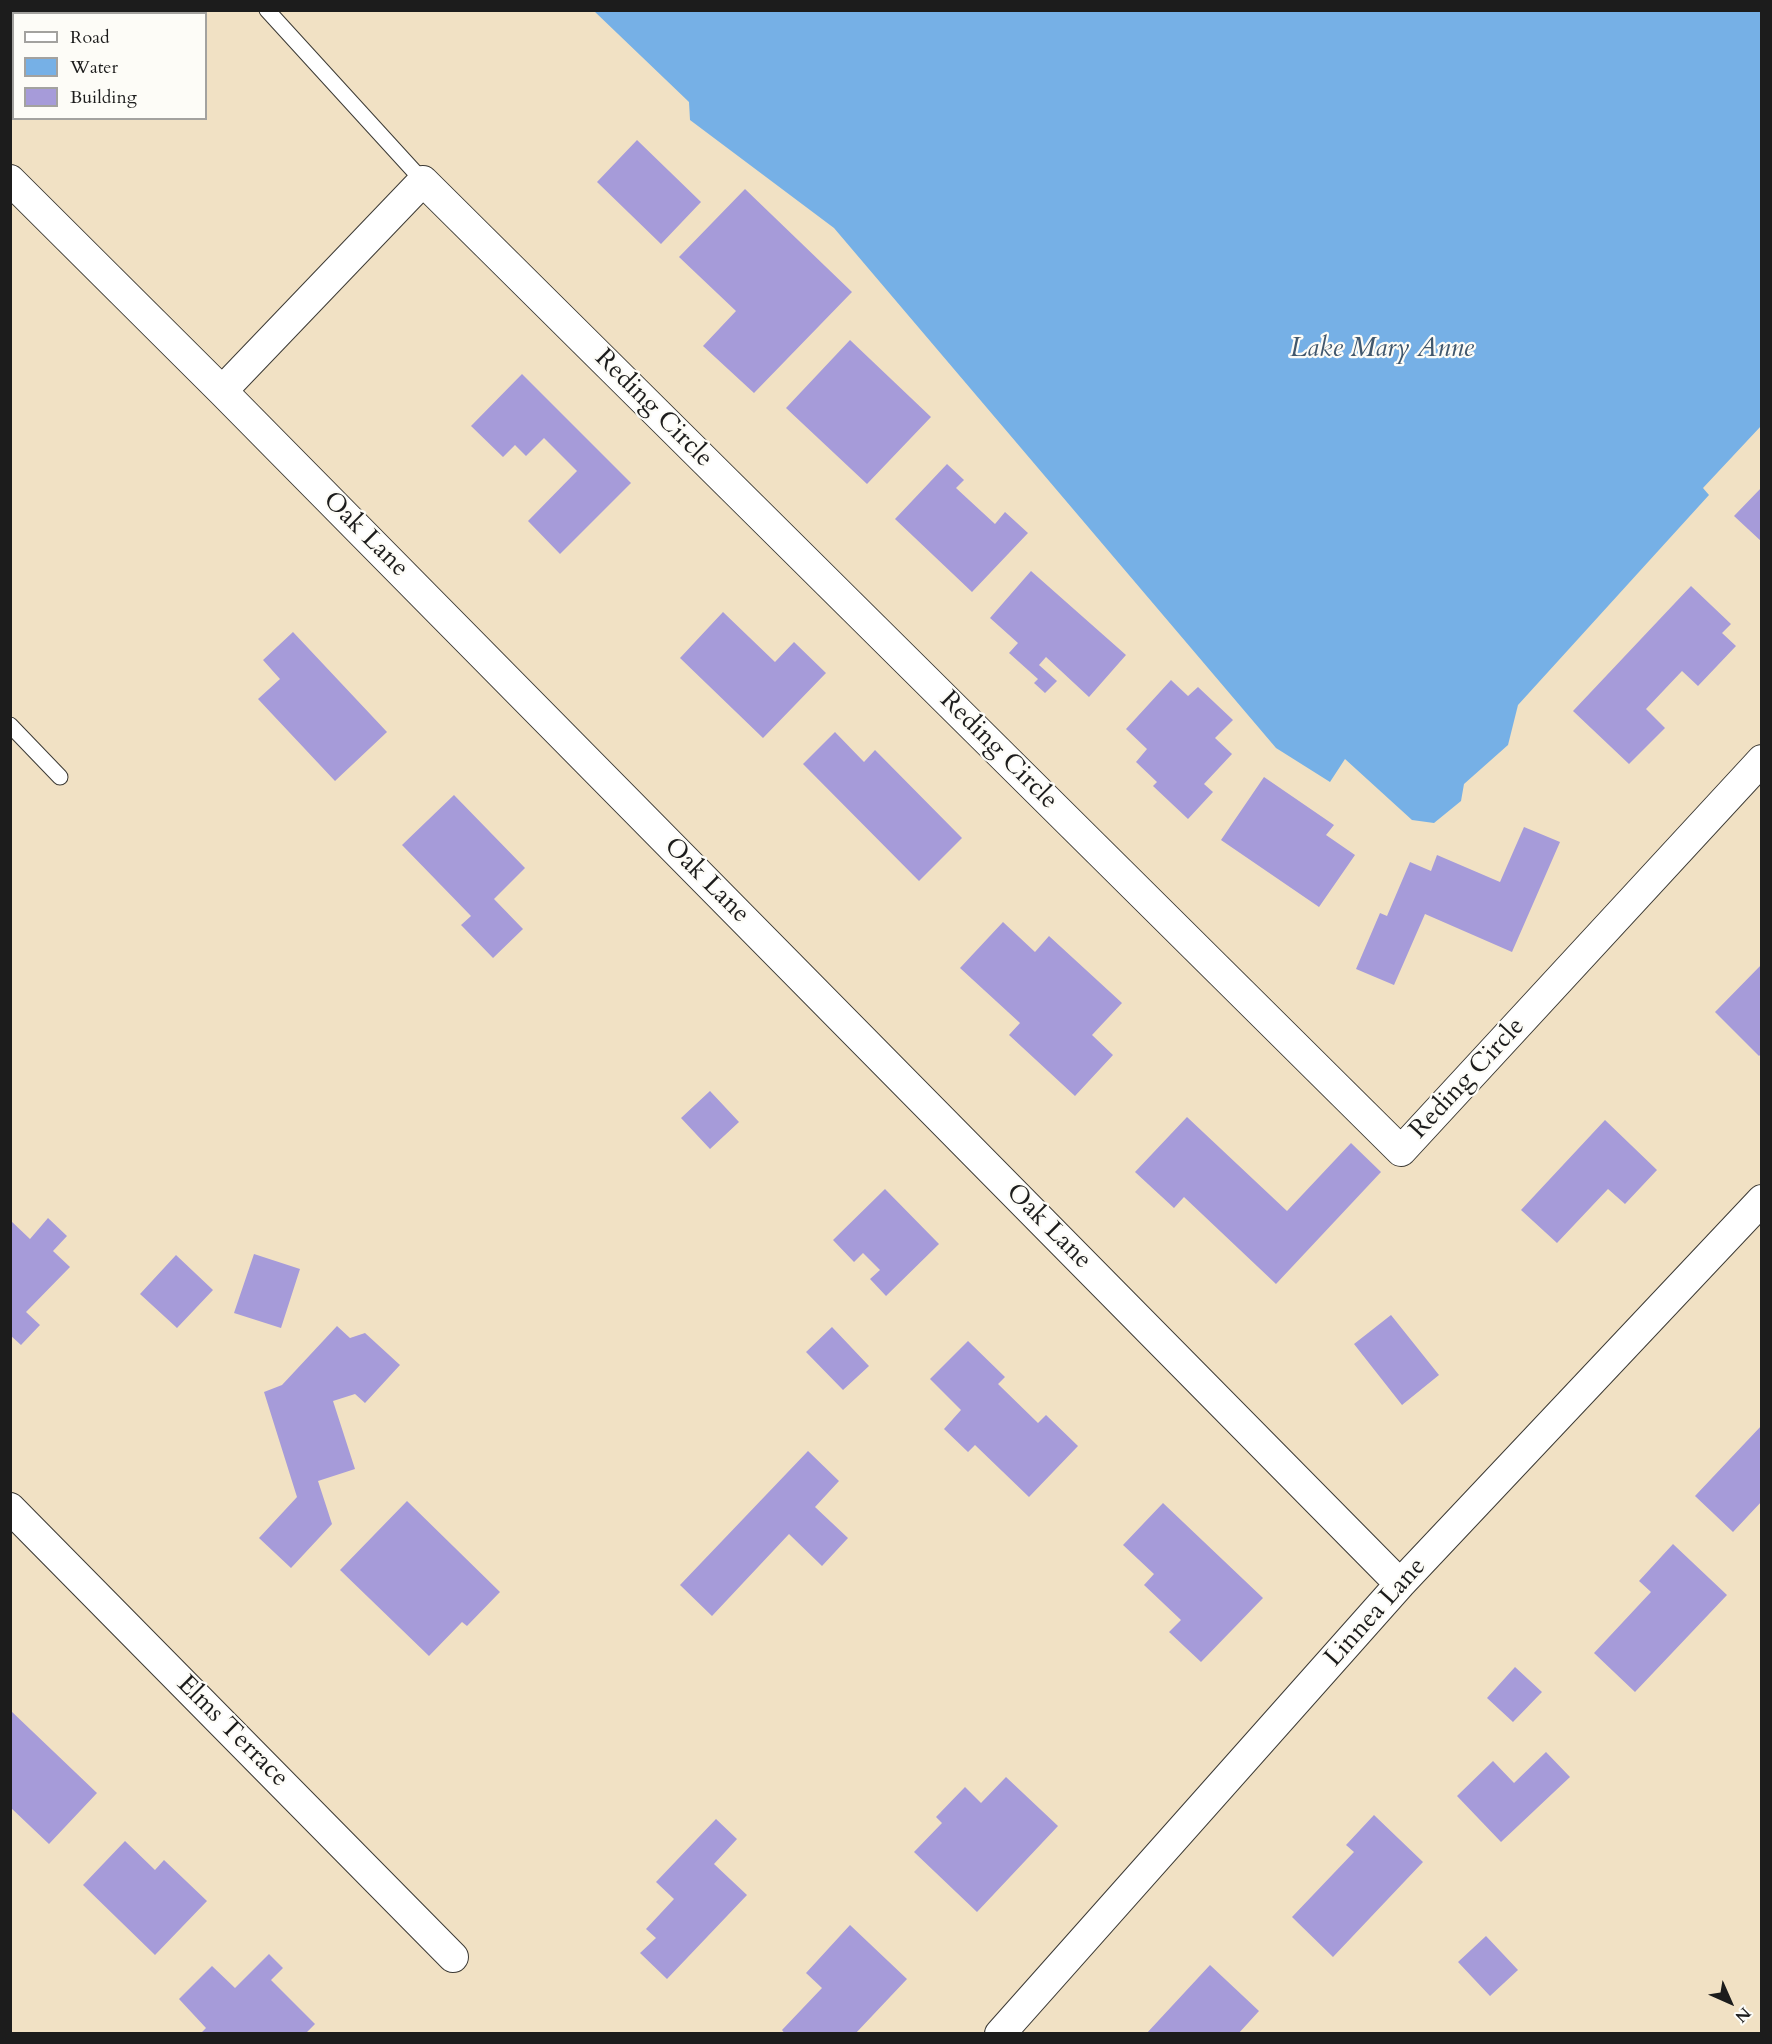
<!DOCTYPE html>
<style>
body{margin:0}
#map{position:relative;width:1772px;height:2044px;overflow:hidden;background:#f1e1c4;font-family:Cardo,serif}
canvas{display:block}
.frame{position:absolute;inset:0;border:12px solid #1c1c1c;pointer-events:none}
.legend{position:absolute;left:12px;top:12px;width:195px;height:108px;box-sizing:border-box;background:#fdfcf7;border:2px solid #a3a29f;margin:0;padding:8px 10px;list-style:none;font-size:18px;color:#1c1c1c}
.legend li{display:flex;align-items:center;gap:12px;height:30px}
.legend b{width:30px;border:2px solid #a3a29f}
.north{position:absolute;left:1700px;top:1972px;width:60px;height:60px;-webkit-text-stroke:4px #fdfcf7;paint-order:stroke;rotate:135deg;font-size:16px;font-weight:700;line-height:24px;text-align:center;color:#1c1c1c}
.north::after{content:'';display:block;margin:auto;width:21px;height:27px;background:#1c1c1c;clip-path:polygon(50% 0,100% 100%,50% 72%,0 100%)}
</style>
<div id="map">
<canvas width="1772" height="2044"></canvas>
<div class="frame"></div>
<ul class="legend">
<li><b style="height:8px;background:#fff"></b>Road</li>
<li><b style="height:16px;background:#76b0e6"></b>Water</li>
<li><b style="height:16px;background:#a69bd9"></b>Building</li>
</ul>
<div class="north">N</div>
</div>
<script>
const context = document.querySelector('canvas').getContext('2d');
context.lineJoin = 'round';
function fillPath(path, color) {
  context.fillStyle = color;
  context.fill(path, 'evenodd');
}
function toPath(rows) {
  const path = new Path2D();
  for (const r of rows) {
    path.moveTo(r[0], r[1]);
    for (let i = 2; i < r.length; i += 2) path.lineTo(r[i], r[i + 1]);
  }
  return path;
}
function trace(path, color, width, dash) {
  context.strokeStyle = color;
  context.lineWidth = width;
  context.lineCap = dash ? 'butt' : 'round';
  context.setLineDash(dash || []);
  context.stroke(path);
}
function label(font, color, halo, rows, align = 'center') {
  context.font = font + ' Cardo,serif';
  context.lineWidth = 4.5;
  context.setLineDash([]);
  context.textBaseline = 'middle';
  context.strokeStyle = halo;
  context.fillStyle = color;
  for (const [text, x, y, turn = 0] of rows) {
    context.save();
    context.translate(x, y);
    context.rotate((+turn || 0) * Math.PI / 180);
    context.textAlign = isNaN(turn) ? turn : align;
    if (halo) context.strokeText(text, 0, 0);
    context.fillText(text, 0, 0);
    context.restore();
  }
}
const water = toPath([
 [594,11,1761,11,1761,426,1703,488,1709,495,1518,705,1508,745,1464,784,1461,801,1434,823,1412,820,1345,759,1330,782,1276,748,834,228,690,120,689,102]
]);
const building = toPath([
 [637,140,701,202,661,244,597,182],
 [745,189,852,292,754,393,703,346,736,311,679,257],
 [850,340,931,417,867,484,786,408],
 [522,374,631,483,560,554,528,521,577,471,544,438,526,456,515,445,503,457,471,426],
 [947,464,964,480,956,488,995,524,1005,512,1028,533,972,592,895,519],
 [1762,487,1762,542,1734,516],
 [1031,571,1126,655,1089,697,1046,657,1039,665,1057,681,1045,693,1034,683,1038,679,1009,653,1018,643,990,618],
 [1691,586,1731,624,1722,633,1736,646,1698,686,1682,671,1646,709,1665,728,1629,764,1573,711],
 [723,612,775,662,794,642,826,673,763,738,680,658],
 [293,632,387,732,335,781,258,699,280,679,263,660],
 [1171,680,1188,696,1198,687,1233,720,1215,738,1232,754,1204,784,1213,792,1188,819,1153,786,1157,782,1136,762,1147,749,1126,729],
 [835,732,864,762,875,750,962,838,919,881,803,764],
 [1264,777,1334,825,1326,835,1355,855,1319,907,1221,840],
 [454,795,525,868,494,899,523,929,493,958,461,925,471,916,402,845],
 [1524,827,1560,842,1512,952,1425,914,1394,985,1356,969,1380,913,1387,916,1410,862,1431,871,1437,855,1500,882],
 [1003,922,1035,952,1049,936,1122,1003,1092,1035,1113,1055,1075,1096,1009,1035,1020,1023,960,968],
 [1762,964,1762,1053,1759,1056,1715,1012],
 [710,1091,739,1122,710,1149,681,1118],
 [1187,1117,1287,1211,1351,1143,1381,1172,1276,1284,1184,1197,1174,1208,1135,1172],
 [1605,1120,1657,1170,1625,1204,1608,1189,1557,1243,1521,1210],
 [885,1189,939,1244,886,1296,870,1279,880,1270,863,1253,854,1262,833,1240],
 [48,1218,67,1236,53,1251,70,1267,26,1312,40,1325,21,1345,10,1335,10,1220,30,1239],
 [254,1254,300,1269,281,1328,234,1313],
 [176,1255,213,1290,177,1328,140,1294],
 [1391,1315,1439,1375,1402,1405,1354,1344],
 [337,1326,350,1338,365,1333,400,1365,365,1403,355,1394,333,1401,355,1469,318,1481,332,1524,291,1568,259,1538,297,1497,264,1392,282,1385],
 [832,1327,869,1366,843,1390,806,1352],
 [968,1341,1005,1377,998,1384,1038,1423,1046,1415,1078,1446,1029,1497,975,1445,968,1452,944,1429,961,1410,930,1379],
 [1762,1425,1762,1501,1733,1532,1695,1496],
 [808,1451,839,1481,815,1507,848,1538,822,1566,789,1534,712,1616,680,1585],
 [407,1501,500,1592,467,1626,462,1622,429,1656,340,1570],
 [1163,1503,1263,1598,1201,1662,1169,1632,1181,1620,1144,1585,1154,1574,1123,1545],
 [1673,1544,1727,1595,1635,1692,1594,1653,1651,1592,1639,1581],
 [1515,1667,1542,1692,1513,1722,1487,1698],
 [10,1710,97,1793,49,1844,10,1807],
 [1546,1752,1570,1777,1501,1842,1457,1796,1493,1761,1514,1783],
 [1006,1777,1058,1826,977,1912,914,1852,942,1823,936,1817,965,1787,981,1803],
 [1374,1815,1423,1862,1333,1957,1292,1917,1354,1852,1346,1845],
 [716,1819,737,1839,714,1864,747,1895,667,1979,640,1953,656,1938,646,1929,674,1899,656,1882],
 [125,1841,155,1870,164,1860,207,1901,155,1955,83,1885],
 [850,1925,907,1979,855,2034,785,2034,782,2030,822,1988,806,1973],
 [1486,1936,1518,1970,1490,1996,1458,1962],
 [269,1954,283,1968,271,1980,315,2024,305,2034,200,2034,206,2028,179,1999,212,1966,235,1988],
 [1210,1965,1259,2011,1238,2034,1146,2034]
]);
const lane = toPath([
 [267,10,423,181],
 [10,725,60,777]
]);
const street = toPath([
 [10,180,222,391,1400,1584],
 [222,391,423,181,1401,1151,1762,760],
 [10,1508,453,1957],
 [1000,2034,1400,1584,1762,1200]
]);
const streetNames = [
 ["Reding Circle",653,409,45],
 ["Oak Lane",365,535,45],
 ["Reding Circle",998,751,45],
 ["Oak Lane",706,881,45],
 ["Reding Circle",1468,1079,-47],
 ["Oak Lane",1048,1227,45],
 ["Linnea Lane",1376,1613,-48],
 ["Elms Terrace",232,1732,45]
];
const waterNames = [
 ["Lake Mary Anne",1382,350]
];
fillPath(water, '#76b0e6');
fillPath(building, '#a69bd9');
trace(lane, '#3c3a35', 17);
trace(street, '#3c3a35', 32);
trace(lane, '#fff', 15);
trace(street, '#fff', 30);
label('26px', '#1c1c1c', '#fdfcf7', streetNames);
label('italic 27px', '#40576d', '#fdfcf7', waterNames);
</script>
